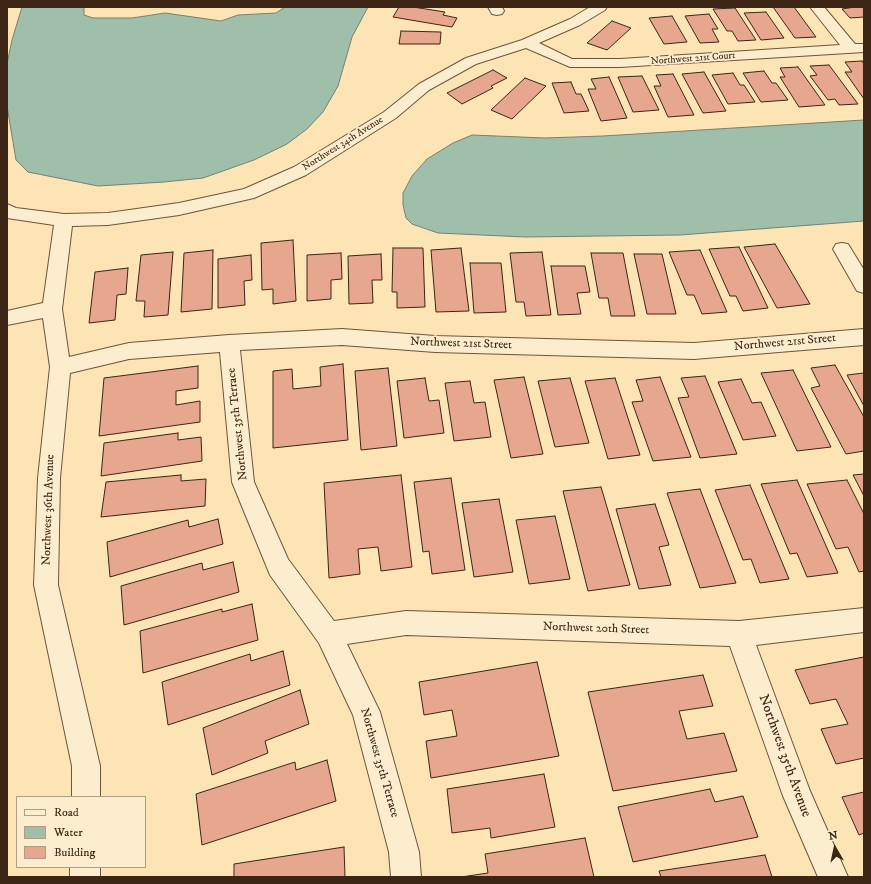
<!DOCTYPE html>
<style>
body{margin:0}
#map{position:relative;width:871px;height:884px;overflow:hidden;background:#fce4b5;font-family:"IM FELL DW Pica",serif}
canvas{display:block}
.frame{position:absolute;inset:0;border:8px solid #3c2515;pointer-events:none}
.legend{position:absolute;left:16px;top:796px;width:130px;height:72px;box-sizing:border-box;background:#fdedcf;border:1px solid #b09d85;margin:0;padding:5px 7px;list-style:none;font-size:12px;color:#3c2515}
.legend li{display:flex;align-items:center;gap:8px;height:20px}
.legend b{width:20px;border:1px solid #b09d85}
.north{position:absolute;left:815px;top:828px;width:40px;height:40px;-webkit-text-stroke:3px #fdedcf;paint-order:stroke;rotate:351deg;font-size:11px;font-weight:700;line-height:16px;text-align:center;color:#3c2515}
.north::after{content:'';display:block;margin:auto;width:14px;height:18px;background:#3c2515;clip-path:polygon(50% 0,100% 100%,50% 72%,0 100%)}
</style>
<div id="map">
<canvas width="871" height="884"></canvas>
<div class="frame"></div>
<ul class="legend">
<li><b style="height:5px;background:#fdedcf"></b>Road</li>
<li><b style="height:11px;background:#9fbfab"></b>Water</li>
<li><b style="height:11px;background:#e7a78f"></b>Building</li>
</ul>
<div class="north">N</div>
</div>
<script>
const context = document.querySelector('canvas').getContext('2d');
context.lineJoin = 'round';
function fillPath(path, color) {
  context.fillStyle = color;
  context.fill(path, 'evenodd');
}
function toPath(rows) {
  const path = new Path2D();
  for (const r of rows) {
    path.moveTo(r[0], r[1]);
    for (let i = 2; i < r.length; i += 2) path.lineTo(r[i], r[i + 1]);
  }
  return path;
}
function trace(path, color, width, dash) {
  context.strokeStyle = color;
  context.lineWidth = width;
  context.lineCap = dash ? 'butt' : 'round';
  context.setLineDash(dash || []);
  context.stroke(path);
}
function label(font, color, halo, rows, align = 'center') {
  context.font = font + ' "IM FELL DW Pica",serif';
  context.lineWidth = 3.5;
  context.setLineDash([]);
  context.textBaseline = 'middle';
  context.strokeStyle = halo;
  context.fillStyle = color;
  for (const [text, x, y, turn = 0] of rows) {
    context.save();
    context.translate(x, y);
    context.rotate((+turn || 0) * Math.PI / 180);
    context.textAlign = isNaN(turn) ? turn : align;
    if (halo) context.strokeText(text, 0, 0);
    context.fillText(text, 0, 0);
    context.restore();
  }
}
const water = toPath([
 [22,7,84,7,84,15,93,18,132,18,165,13,221,21,238,15,276,13,285,7,368,7,352,37,338,86,323,112,307,129,287,144,254,160,203,178,164,182,98,186,28,172,16,160,7,106,7,64,12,40,22,7],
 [864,120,864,221,680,235,525,237,438,233,412,224,406,218,403,205,403,193,412,176,427,159,453,143,472,135,545,138,603,136,864,120]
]);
const building = toPath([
 [399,7,413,7,445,12,443,15,457,18,452,27,393,17,399,7],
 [773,7,794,7,816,37,795,38,773,7],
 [855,7,864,7,864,17,850,18,842,9,855,7],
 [735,8,756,40,738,41,732,31,727,31,713,9,735,8],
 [766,12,784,38,761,40,744,13,766,12],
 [709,14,718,29,712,29,719,42,700,43,685,16,709,14],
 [672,16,687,42,664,44,649,18,672,16],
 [612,21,631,28,607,50,587,43,612,21],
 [401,31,441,32,440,44,399,44,401,31],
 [862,61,864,64,864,99,845,72,852,72,845,62,862,61],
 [829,65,858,104,839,105,835,99,828,100,810,76,817,75,810,66,829,65],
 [798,67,825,105,799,107,780,77,785,77,780,68,798,67],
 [493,70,507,78,491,86,493,88,462,104,447,93,493,70],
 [764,71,772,83,776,83,788,100,761,102,743,73,764,71],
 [704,72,726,111,703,113,682,74,704,72],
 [733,73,740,85,744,85,755,102,728,104,712,75,733,73],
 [673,74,694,115,668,117,654,86,661,86,656,75,673,74],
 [642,76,659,110,633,112,618,77,642,76],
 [609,77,627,118,601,121,588,89,596,89,591,79,609,77],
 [525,78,546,86,512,119,491,110,525,78],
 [571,82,576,94,581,94,589,111,564,113,552,83,571,82],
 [293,240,296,301,273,304,273,289,262,290,261,243,293,240],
 [775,244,810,304,777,308,744,247,775,244],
 [739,247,768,308,743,311,736,296,730,296,709,249,739,247],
 [393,248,423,248,425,307,397,308,397,292,392,292,393,248],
 [461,248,469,311,436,312,431,250,461,248],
 [213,250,212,309,181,312,184,253,213,250],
 [700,250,727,312,702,314,694,295,687,295,669,252,700,250],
 [173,252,168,315,144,317,145,301,136,301,141,255,173,252],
 [542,252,551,315,526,316,524,302,516,302,510,253,542,252],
 [341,253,342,279,331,280,331,299,307,301,307,255,341,253],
 [591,253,623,253,635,316,611,316,608,298,599,298,591,253],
 [381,254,382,280,372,280,373,303,349,304,348,256,381,254],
 [634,254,662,254,676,314,647,314,634,254],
 [251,255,252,280,244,281,245,305,218,308,218,259,251,255],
 [470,263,501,263,506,312,474,313,470,263],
 [551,266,585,266,590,292,577,293,581,314,558,315,551,266],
 [128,268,126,294,117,295,115,320,89,323,95,272,128,268],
 [343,364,348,440,273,448,273,371,292,369,293,389,321,386,320,367,343,364],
 [835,365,864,417,864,451,846,454,811,388,820,386,811,368,835,365],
 [198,366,198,388,176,391,176,405,200,401,200,422,99,436,104,378,198,366],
 [388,368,397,446,361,450,355,371,388,368],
 [793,370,831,447,797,451,761,373,793,370],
 [864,373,864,406,847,375,864,373],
 [705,376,737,454,700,458,678,398,689,397,681,378,705,376],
 [524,377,543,454,511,458,494,380,524,377],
 [660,377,691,457,653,461,632,402,643,401,636,380,660,377],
 [425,378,429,401,439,400,444,433,404,438,397,381,425,378],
 [570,378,589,443,555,447,538,381,570,378],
 [615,378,640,455,608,459,585,381,615,378],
 [741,379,752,403,761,402,776,436,743,440,718,382,741,379],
 [470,381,474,403,485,402,491,437,454,441,445,383,470,381],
 [178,433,178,440,201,437,202,461,101,476,104,443,178,433],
 [864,474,864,496,853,475,864,474],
 [181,475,181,481,206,479,205,506,101,517,106,482,181,475],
 [401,475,412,567,381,571,378,547,358,549,360,574,329,578,324,483,401,475],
 [451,478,465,570,432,574,429,551,423,552,414,482,451,478],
 [797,480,838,573,807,577,797,553,790,554,761,484,797,480],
 [847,480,864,514,864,571,859,572,848,547,836,549,807,484,847,480],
 [750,485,789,579,760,583,751,559,743,560,715,490,750,485],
 [601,487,630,585,588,591,563,491,601,487],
 [700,489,736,583,700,588,667,493,700,489],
 [499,499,513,572,474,577,462,503,499,499],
 [655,504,669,545,659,547,671,585,639,589,616,509,655,504],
 [555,516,570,579,529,584,516,520,555,516],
 [218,519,223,544,110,577,107,542,188,520,189,527,218,519],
 [233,562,239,592,124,625,121,586,202,563,203,570,233,562],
 [252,604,258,640,143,673,140,631,222,609,222,612,252,604],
 [283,651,290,685,168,725,162,682,250,654,251,661,283,651],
 [864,657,864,758,836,764,821,729,848,724,836,699,810,704,795,670,864,657],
 [537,662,559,756,431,778,426,741,457,736,452,710,424,715,419,682,537,662],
 [703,675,713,706,679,711,687,739,724,733,737,771,613,791,588,692,703,675],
 [300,690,309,724,265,741,268,753,212,775,203,728,300,690],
 [327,760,336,801,202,845,196,794,295,762,296,770,327,760],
 [544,774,555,827,491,838,490,828,452,833,447,789,544,774],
 [710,789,715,802,743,796,758,837,633,862,618,807,710,789],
 [864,792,864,833,859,835,842,797,864,792],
 [585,838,594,877,461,877,488,873,485,854,585,838],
 [344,847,345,877,234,877,234,864,344,847],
 [765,855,772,877,661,877,659,871,765,855]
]);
const minor = toPath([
 [488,7,502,7,504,11,502,14,497,15,492,14,488,7],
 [590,7,607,7,605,10,580,25,539,43,572,59,620,59,840,45,810,7,824,7,855,44,864,44,864,52,620,67,570,67,526,48,476,64,429,90,396,118,306,175,254,198,179,215,108,225,72,226,62,309,69,357,129,343,229,335,342,329,435,336,694,343,864,329,864,345,694,359,435,352,342,345,240,350,254,482,288,559,334,621,406,611,739,621,864,608,864,632,756,645,810,791,848,877,818,877,783,796,730,646,406,635,347,644,380,712,419,852,421,877,391,877,389,852,353,715,319,643,270,575,232,482,220,352,129,359,70,373,60,478,58,585,100,766,100,797,72,797,72,766,34,585,38,478,50,367,43,318,7,325,7,311,43,303,54,225,7,218,7,204,16,208,64,214,108,213,179,203,244,189,294,167,384,112,419,84,466,58,522,40,570,19,590,7],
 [842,243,848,244,864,270,864,293,857,291,833,249,836,244,842,243],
 [70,867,100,867,100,877,70,877,70,867]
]);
const farStreetnames = [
 ["Northwest 21st Court",693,59,-4],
 ["Northwest 34th Avenue",343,144,-32]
];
const streetNames = [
 ["Northwest 21st Street",785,343,-5],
 ["Northwest 21st Street",461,344,2],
 ["Northwest 35th Terrace",238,424,-96],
 ["Northwest 36th Avenue",49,510,-88],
 ["Northwest 20th Street",596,629,2],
 ["Northwest 35th Terrace",379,763,74]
];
const nearStreetnames = [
 ["Northwest 35th Avenue",784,756,70]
];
fillPath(water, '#9fbfab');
trace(water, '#77816f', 1);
fillPath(building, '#e7a78f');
trace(building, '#3c2515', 1);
trace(minor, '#6c553d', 2);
fillPath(minor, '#fdedcf');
label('10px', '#3c2515', '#fdedcf', farStreetnames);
label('12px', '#3c2515', '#fdedcf', streetNames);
label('14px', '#3c2515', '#fdedcf', nearStreetnames);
</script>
